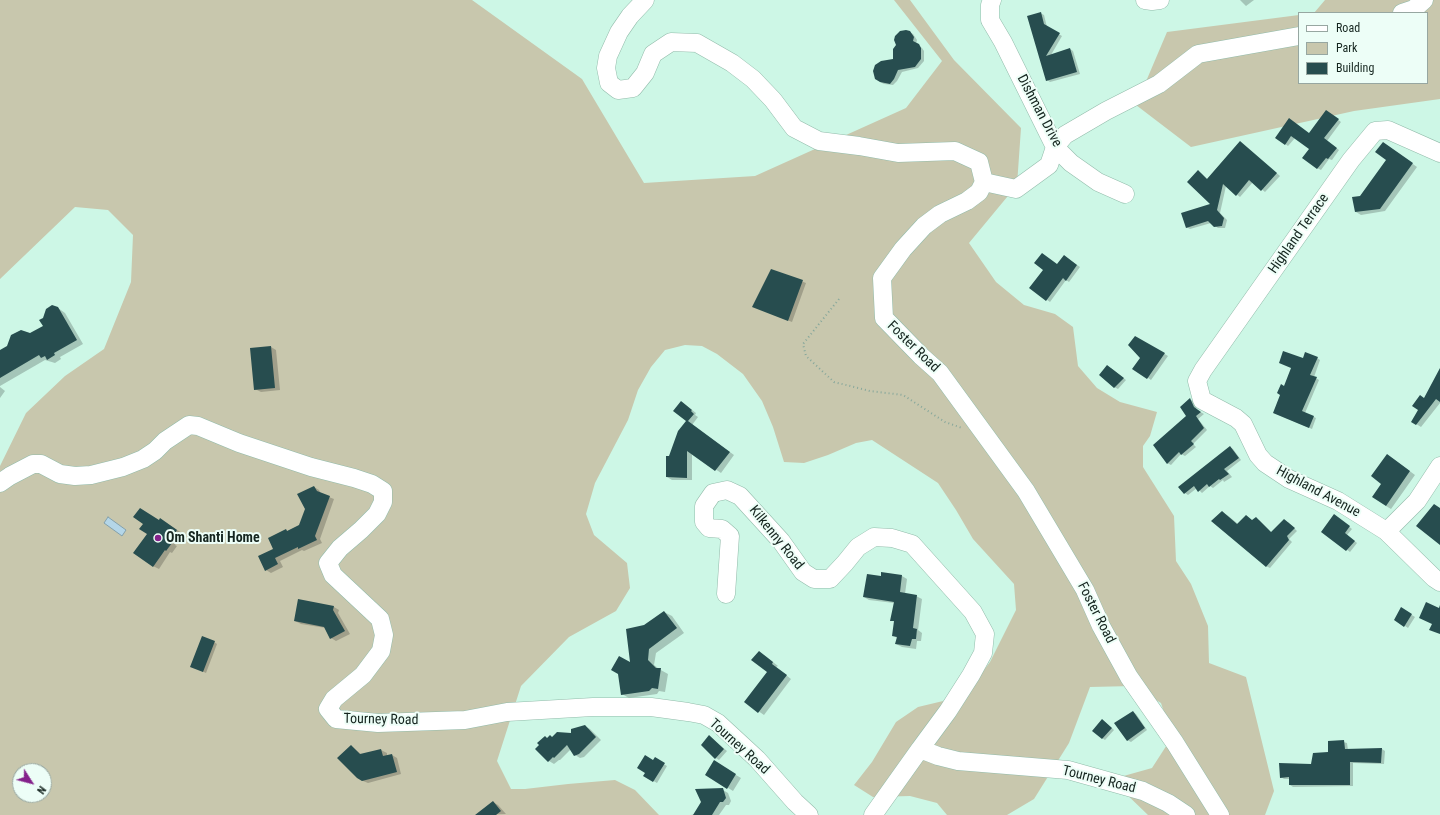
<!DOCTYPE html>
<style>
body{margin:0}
#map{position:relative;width:1440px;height:815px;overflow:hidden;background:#cdf7e6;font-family:"Roboto Condensed",sans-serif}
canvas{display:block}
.legend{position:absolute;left:1298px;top:12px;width:130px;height:72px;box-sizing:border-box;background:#edfef7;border:1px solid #97a7a1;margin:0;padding:5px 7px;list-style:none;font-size:12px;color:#15251f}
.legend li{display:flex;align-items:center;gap:8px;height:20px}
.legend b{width:20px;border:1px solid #97a7a1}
.north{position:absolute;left:12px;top:763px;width:40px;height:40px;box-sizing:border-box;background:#edfef7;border:1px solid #97a7a1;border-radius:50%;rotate:126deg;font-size:11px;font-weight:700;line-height:16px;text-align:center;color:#15251f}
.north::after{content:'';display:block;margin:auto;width:14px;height:18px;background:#84228b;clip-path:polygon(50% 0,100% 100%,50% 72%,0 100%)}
</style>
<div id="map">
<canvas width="1440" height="815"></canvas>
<ul class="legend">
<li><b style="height:5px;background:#fff"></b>Road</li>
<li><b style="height:11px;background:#c8c7ad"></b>Park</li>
<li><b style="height:11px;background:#274d4f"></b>Building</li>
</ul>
<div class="north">N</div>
</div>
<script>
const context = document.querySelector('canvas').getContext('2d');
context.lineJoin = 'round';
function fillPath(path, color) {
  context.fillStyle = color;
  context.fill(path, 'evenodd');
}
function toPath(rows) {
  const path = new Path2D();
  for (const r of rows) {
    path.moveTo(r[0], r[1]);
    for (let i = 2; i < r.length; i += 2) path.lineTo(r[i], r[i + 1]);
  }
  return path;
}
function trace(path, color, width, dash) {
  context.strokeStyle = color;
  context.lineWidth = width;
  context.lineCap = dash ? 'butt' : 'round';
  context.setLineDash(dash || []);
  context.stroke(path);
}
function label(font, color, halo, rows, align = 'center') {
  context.font = font + ' "Roboto Condensed",sans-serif';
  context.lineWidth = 4;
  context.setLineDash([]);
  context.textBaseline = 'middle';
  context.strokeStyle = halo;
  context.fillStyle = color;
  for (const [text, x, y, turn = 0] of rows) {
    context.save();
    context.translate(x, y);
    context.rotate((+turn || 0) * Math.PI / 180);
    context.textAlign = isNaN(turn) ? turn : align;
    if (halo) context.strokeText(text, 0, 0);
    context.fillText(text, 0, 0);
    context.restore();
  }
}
const green = toPath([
 [0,0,472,0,582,79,644,183,755,176,906,108,942,61,894,0,910,0,954,60,1021,128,1017,185,969,243,996,282,1024,305,1055,314,1073,327,1078,366,1097,388,1120,402,1157,412,1150,436,1143,446,1143,467,1174,516,1176,561,1191,584,1208,626,1209,663,1246,677,1274,791,1265,815,1148,815,1120,788,1120,777,1152,768,1172,737,1161,703,1133,686,1090,687,1069,743,1034,799,1007,815,947,815,937,803,910,796,873,797,854,785,872,762,896,722,918,707,964,696,990,662,1016,610,1014,584,973,539,956,510,938,483,872,440,856,443,828,455,804,463,784,462,773,427,762,401,743,374,717,354,702,346,685,345,665,350,651,367,638,390,628,420,595,483,586,514,594,535,627,563,630,588,616,611,569,637,521,686,497,761,511,789,525,789,568,784,615,780,635,790,659,815,0,815,0,466,26,413,65,376,104,349,131,282,133,235,108,210,75,207,0,279],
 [20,771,44,771,44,795,20,795],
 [1325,0,1440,0,1440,99,1354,111,1191,147,1136,105,1167,32,1299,15,1299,83,1427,83,1427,13,1314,13]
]);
const water = toPath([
 [108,517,126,530,122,536,104,523,108,517]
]);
const shadow = toPath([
 [1240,0,1254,0,1246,6],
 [1040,13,1044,15,1047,27,1062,36,1051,55,1070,49,1073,51,1080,74,1050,82,1047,80],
 [909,32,913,34,917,40,916,44,922,48,924,51,924,61,918,68,902,72,897,81,893,85,884,84,880,82,894,60],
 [1330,113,1341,122,1327,141,1339,150,1332,160,1329,159,1321,170,1317,168,1310,149,1295,138,1288,146,1276,137,1309,134],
 [1240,142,1280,176,1265,192,1253,182,1240,197,1226,186,1220,213,1227,220,1225,228,1218,228,1211,223,1190,229,1186,227,1211,204,1201,173,1207,179],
 [1388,146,1417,167,1385,211,1361,215,1356,212,1360,197,1387,160],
 [1067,258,1080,267,1069,282,1066,280,1050,302,1031,288],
 [772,270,806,283,792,322,757,308],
 [58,308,65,313,83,344,60,357,61,359,55,363,45,360,0,386,0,351,44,326],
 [1136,337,1168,356,1151,380,1134,368,1141,358],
 [271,347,276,350,280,390,261,392,255,389],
 [1317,358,1320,360,1314,377,1319,380,1305,413,1316,418,1312,429,1274,413,1284,387,1303,360],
 [1111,368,1126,380,1118,389,1114,387],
 [1440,370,1440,403,1421,427,1413,422],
 [0,387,5,391,0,398],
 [1190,400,1194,401,1197,410,1204,414,1198,419,1207,430,1193,444,1196,447,1185,456,1181,454,1171,465,1167,463,1188,417],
 [682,402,696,413,695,415,698,417,692,425,734,455,721,473,692,453,692,480,672,480,667,477,669,457,687,421],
 [1230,447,1233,449,1241,460,1227,471,1232,477,1224,482,1223,480,1213,488,1210,486,1202,493,1197,488,1188,495,1185,493,1180,487],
 [1392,458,1415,475,1391,509,1386,506,1383,484],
 [314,487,319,490,321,494,334,499,320,539,322,543,304,551,302,550,280,561,283,567,271,573,266,570,274,549,286,530,288,532,300,526],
 [1226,514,1238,524,1259,520,1272,533,1288,522,1297,531,1289,539,1292,542,1270,568,1266,566],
 [1338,518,1352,529,1347,535,1357,543,1350,552,1322,531],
 [165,522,182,533,175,545,177,546,172,553,170,552,159,569,153,566],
 [882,573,902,576,907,579,905,594,916,596,922,599,918,630,922,633,921,641,917,641,916,649,902,647,896,644,897,638,893,635,895,622,892,620,894,603,869,600,864,597,882,577],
 [299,601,334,607,339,610,338,613,350,634,336,641,331,638,326,628,301,624,295,621],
 [1402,609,1415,617,1408,628,1395,619],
 [664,612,672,616,684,633,656,653,654,665,659,669,668,674,665,692,659,691,657,694,629,698,622,694,631,664,645,626],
 [214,642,217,644,206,673,195,668],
 [764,655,778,666,776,667,791,679,764,715,745,702,768,672],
 [1133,712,1136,714,1147,730,1131,742,1127,740],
 [1105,722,1114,730,1105,740,1102,738],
 [585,726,590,729,601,740,584,757,580,758,575,755,571,749,560,760,559,760,554,764,549,761,548,739,571,734],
 [710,737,727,751,719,760,716,758],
 [1343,742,1347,743,1348,750,1382,749,1385,751,1384,764,1353,763,1353,786,1293,787,1290,785,1290,779,1284,779,1281,777,1312,765],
 [351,746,362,755,381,750,387,753,387,756,392,755,397,758,401,774,368,783,363,781,357,777],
 [655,759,667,766,657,783,645,776],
 [714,762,741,778,733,791,706,774],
 [723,790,728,793,731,801,729,805,726,805,719,815,691,815,695,814],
 [493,802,498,805,506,814,477,815]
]);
const building = toPath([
 [1041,12,1044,24,1060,33,1046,56,1070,48,1077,72,1046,81,1027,16],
 [906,30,910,31,914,37,913,41,919,44,921,48,921,59,915,67,898,70,894,79,890,84,880,82,875,79,873,71,875,65,881,61,893,59,893,49,896,45,894,40,895,36,900,31],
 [1326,110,1339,119,1324,138,1337,148,1328,159,1326,158,1317,169,1302,158,1309,149,1291,136,1285,145,1275,138,1289,118,1309,133],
 [1240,141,1277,173,1261,191,1249,180,1236,196,1223,184,1217,210,1224,218,1222,226,1214,227,1208,221,1186,228,1181,213,1210,204,1187,182,1198,170,1207,179],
 [1383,142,1413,163,1380,209,1355,212,1352,197,1360,196,1386,160,1375,152],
 [1042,253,1057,264,1064,255,1077,265,1066,281,1063,278,1046,301,1029,288,1043,270,1034,263],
 [771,269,803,280,788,321,752,307],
 [52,305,58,307,77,340,54,353,55,355,47,360,45,356,41,358,39,355,0,378,0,350,7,346,11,335,21,330,30,333,43,326,39,320,43,318,46,309],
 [1135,336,1165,353,1147,379,1132,369,1140,358,1128,345],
 [271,346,275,388,254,390,250,348],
 [1283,351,1303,358,1305,352,1318,357,1310,375,1317,377,1302,411,1314,416,1309,428,1273,413,1280,395,1277,393,1281,384,1284,386,1291,368,1279,363],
 [1107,365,1124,378,1114,388,1099,375],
 [1440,368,1440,402,1436,399,1416,425,1411,422,1418,410,1412,406,1420,395,1424,398],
 [1190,398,1194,407,1201,412,1196,416,1204,428,1191,441,1194,444,1181,455,1179,452,1167,464,1153,445,1186,416,1180,407],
 [681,401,692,410,691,411,694,414,688,421,730,452,715,471,687,451,687,478,666,477,666,456,669,456,678,431,686,421,673,411],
 [1230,446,1239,458,1224,469,1229,474,1220,480,1219,479,1209,487,1207,484,1198,492,1194,486,1184,494,1178,487],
 [1387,454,1410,471,1386,506,1372,497,1381,484,1371,476],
 [314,486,317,491,330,496,315,536,317,540,298,549,298,547,275,558,278,564,265,571,258,556,273,549,268,538,286,529,287,531,299,525,305,509,297,494],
 [1434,504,1440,508,1440,545,1416,526],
 [140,508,159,520,160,518,177,530,170,541,172,543,166,551,165,550,153,567,133,553,147,534,139,529,143,524,133,517],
 [1222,511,1237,524,1246,515,1252,520,1256,517,1271,532,1284,519,1295,528,1287,536,1289,540,1266,567,1211,521],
 [1334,514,1350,526,1345,533,1355,541,1346,551,1321,532],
 [881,572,902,575,900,592,917,595,913,628,917,629,916,639,912,639,910,646,895,644,897,637,892,636,894,621,890,621,894,602,863,597,867,574,881,576],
 [298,599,334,606,333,610,345,631,330,639,324,627,294,621],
 [1426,602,1439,608,1440,605,1440,634,1429,630,1432,624,1419,618],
 [1401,607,1412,614,1404,627,1394,620],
 [664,611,677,628,649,649,648,660,656,668,661,668,658,689,652,688,649,691,621,695,618,674,611,670,619,656,630,662,626,629,644,625],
 [202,636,215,641,203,672,190,667],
 [759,651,773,662,772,664,787,675,758,713,744,702,767,672,751,660],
 [1133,711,1145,728,1127,741,1114,723],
 [1102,719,1112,728,1102,739,1092,731],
 [585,725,596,737,579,754,574,756,567,745,554,758,553,757,548,762,535,749,539,745,537,743,545,736,547,738,550,735,552,737,557,732,571,733,571,729],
 [709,735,724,749,715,759,701,745],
 [1344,740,1345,749,1382,748,1381,763,1350,762,1350,785,1289,785,1289,777,1280,778,1279,763,1311,764,1313,753,1328,752,1328,741],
 [351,745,360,754,381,749,383,756,392,754,397,772,362,781,357,778,337,758],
 [645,755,653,760,655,757,665,763,653,782,643,776,645,773,637,768],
 [714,760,736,774,727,789,705,775],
 [723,788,726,798,723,802,720,802,712,815,693,815,701,802,695,789],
 [493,801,501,811,496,815,475,815]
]);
const path = toPath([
 [839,299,803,344,806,356,834,382,870,391,903,395,945,422,962,428]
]);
const minor = toPath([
 [645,0,630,16,619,32,608,56,606,68,609,83,618,90,633,88,645,73,653,54,671,42,697,43,732,63,753,79,773,100,794,128,819,141,859,146,898,153,955,151,979,162,984,182,979,192,967,201,940,214,924,226,903,249,882,278,884,318,921,356,940,373,1026,491,1085,590,1101,626,1129,677,1175,743,1220,815],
 [992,0,990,5,990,20,1003,42,1055,147,1071,163,1098,182,1125,194],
 [1145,0,1152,1,1160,0],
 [1402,13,1414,9,1424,0],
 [1440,153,1388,130,1375,131,1351,160,1203,370,1197,381,1202,400,1236,418,1243,424,1258,455,1265,463,1289,479,1338,501,1386,531,1434,578,1440,582],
 [984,182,1016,189,1049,165,1055,147,1065,135,1106,111,1159,84,1198,54,1299,36],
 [0,483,10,476,33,464,41,464,60,474,75,476,91,475,123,467,143,459,155,451,165,441,189,425,198,426,239,443,311,467,354,478,372,484,383,491,383,502,377,514,361,530,340,548,328,563,333,575,380,619,384,635,381,651,363,675,334,699,328,709,336,719,378,723,465,720,507,712,593,707,651,707,688,712,704,715,718,723,757,759,795,802,809,815],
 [1386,531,1389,529,1417,501,1440,466],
 [726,594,730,536,722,529,709,528,704,522,704,506,713,493,727,490,740,496,781,541,803,572,814,579,830,579,845,563,858,547,874,537,892,538,912,544,973,612,985,634,983,653,971,675,948,711,920,749],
 [873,815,920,749,938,756,958,761,1068,770,1143,791,1168,803,1186,815]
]);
const markers = [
 [158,538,4,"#84228b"]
];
const streetNames = [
 ["Dishman Drive",1039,111,62],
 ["Highland Terrace",1299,234,-55],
 ["Foster Road",913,347,44],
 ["Highland Avenue",1318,492,28],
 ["Kilkenny Road",776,538,51],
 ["Foster Road",1096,613,63],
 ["Tourney Road",381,720,1],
 ["Tourney Road",739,747,42],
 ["Tourney Road",1099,780,14]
];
const poiNames = [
 ["Om Shanti Home",166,538]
];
fillPath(green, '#c8c7ad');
fillPath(water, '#b4d6e8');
trace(water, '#84a1ac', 1);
fillPath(shadow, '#0003');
fillPath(building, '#274d4f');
trace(minor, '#92bbaa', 19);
trace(path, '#87a79b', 2, [1, 3]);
trace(minor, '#fff', 18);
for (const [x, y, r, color] of markers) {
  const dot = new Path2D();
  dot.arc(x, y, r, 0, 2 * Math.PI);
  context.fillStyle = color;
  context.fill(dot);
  trace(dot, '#edfef7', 1.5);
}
label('14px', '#15251f', '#edfef7', streetNames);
label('bold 14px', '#15251f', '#edfef7', poiNames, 'left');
</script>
